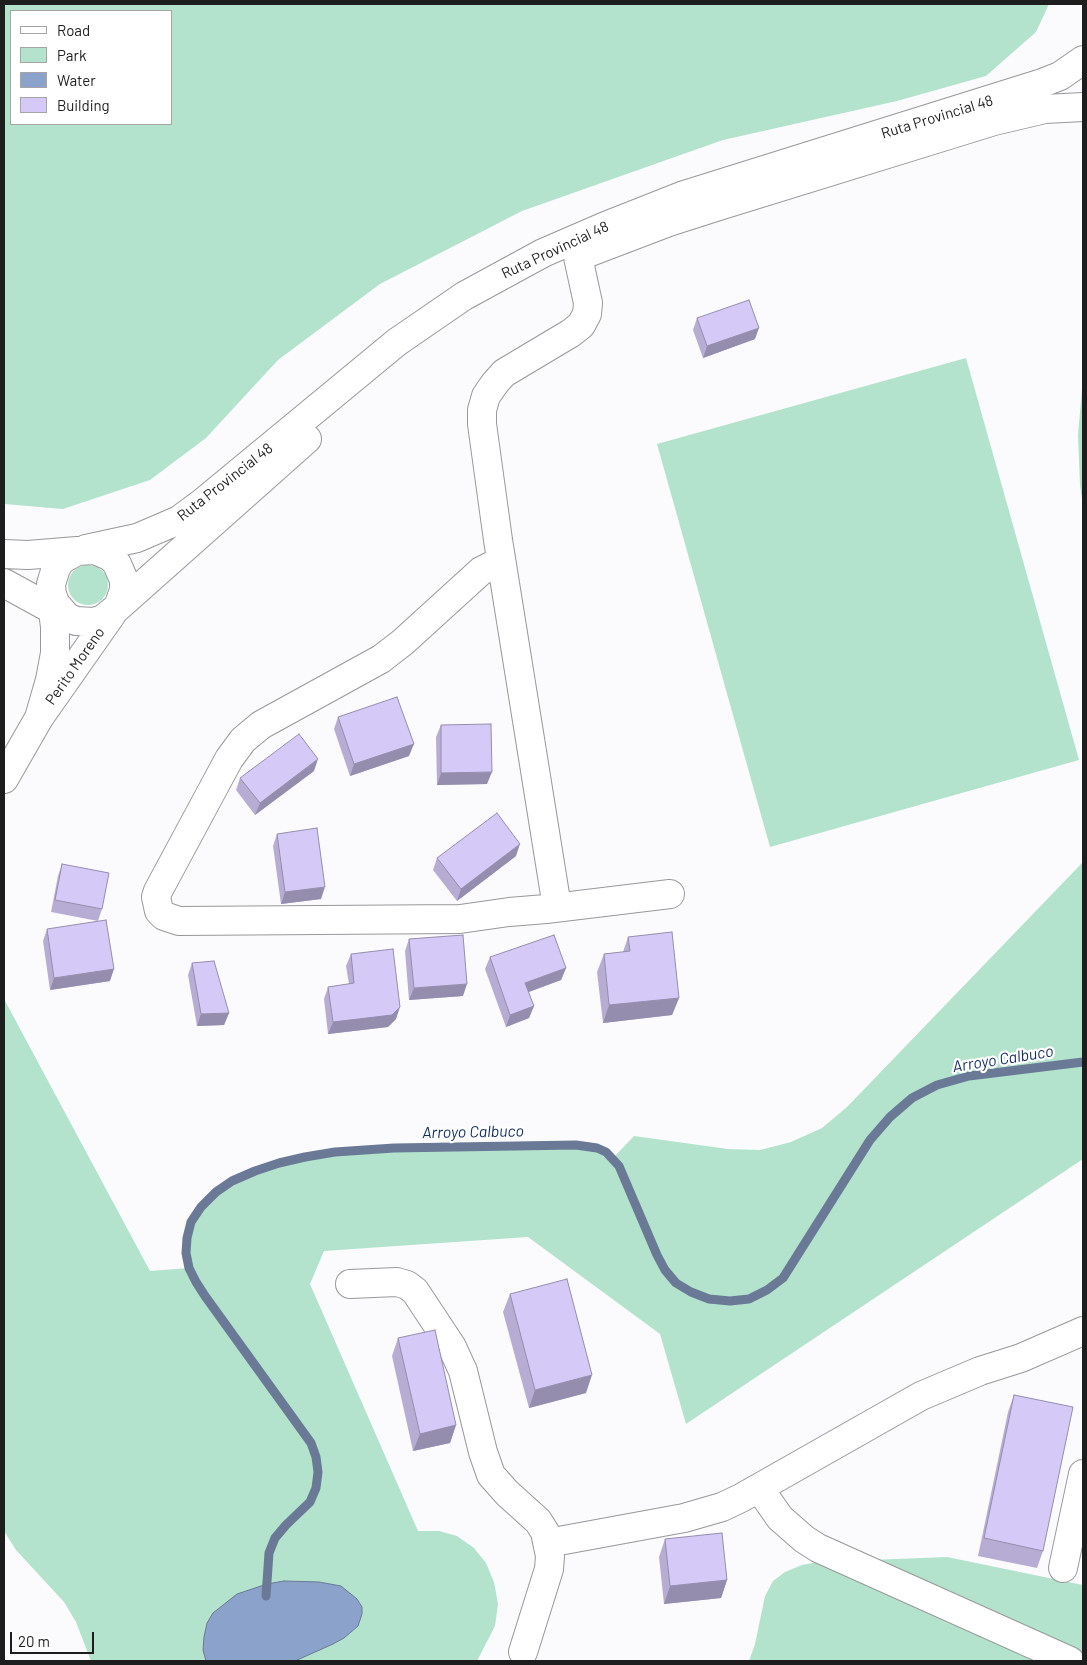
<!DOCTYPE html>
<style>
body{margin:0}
#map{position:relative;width:1087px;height:1665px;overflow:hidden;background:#fbfbfe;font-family:Barlow,sans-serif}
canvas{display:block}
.frame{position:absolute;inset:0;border:5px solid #1d1d1e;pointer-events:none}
.legend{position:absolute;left:10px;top:10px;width:162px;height:115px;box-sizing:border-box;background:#fff;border:1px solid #a5a5a5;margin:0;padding:6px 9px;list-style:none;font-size:15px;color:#1d1d1e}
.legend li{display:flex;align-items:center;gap:10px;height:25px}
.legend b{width:25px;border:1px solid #a5a5a5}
.scale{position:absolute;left:10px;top:1632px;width:84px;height:22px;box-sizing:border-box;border:2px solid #1d1d1e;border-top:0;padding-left:6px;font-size:15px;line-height:18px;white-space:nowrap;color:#1d1d1e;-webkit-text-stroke:4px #fff;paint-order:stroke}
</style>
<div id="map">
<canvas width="1087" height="1665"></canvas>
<div class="frame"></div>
<ul class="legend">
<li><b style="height:6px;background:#fff"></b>Road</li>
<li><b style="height:14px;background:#b3e3cc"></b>Park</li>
<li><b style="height:14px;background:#8ba2ca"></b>Water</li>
<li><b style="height:14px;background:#d5c9f7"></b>Building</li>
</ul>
<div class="scale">20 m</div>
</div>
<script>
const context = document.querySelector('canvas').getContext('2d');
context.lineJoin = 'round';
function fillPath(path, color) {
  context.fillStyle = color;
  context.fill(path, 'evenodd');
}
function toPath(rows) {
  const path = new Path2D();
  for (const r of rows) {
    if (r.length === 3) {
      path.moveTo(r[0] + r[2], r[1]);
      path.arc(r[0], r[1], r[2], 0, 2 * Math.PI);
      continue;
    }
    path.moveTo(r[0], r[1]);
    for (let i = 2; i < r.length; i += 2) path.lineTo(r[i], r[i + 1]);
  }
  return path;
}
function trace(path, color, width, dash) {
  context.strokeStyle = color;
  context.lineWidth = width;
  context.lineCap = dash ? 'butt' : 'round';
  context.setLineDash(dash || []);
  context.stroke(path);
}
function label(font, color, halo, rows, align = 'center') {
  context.font = font + ' Barlow,sans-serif';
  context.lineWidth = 4.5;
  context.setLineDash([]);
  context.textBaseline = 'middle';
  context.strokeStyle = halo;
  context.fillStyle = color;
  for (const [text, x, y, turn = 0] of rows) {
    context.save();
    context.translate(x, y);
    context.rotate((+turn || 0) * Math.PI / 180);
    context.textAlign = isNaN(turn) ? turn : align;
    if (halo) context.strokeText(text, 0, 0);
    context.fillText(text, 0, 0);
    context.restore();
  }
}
const green = toPath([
 [4,4,1049,4,1036,32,986,76,897,101,723,140,522,211,380,284,278,360,206,438,150,480,63,509,4,504],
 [11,11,171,11,171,124,11,124],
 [966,358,1079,760,770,847,657,444],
 [1083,378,1083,506,1080,485,1078,435],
 [88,585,20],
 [1083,862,1083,1159,686,1424,660,1334,528,1237,324,1251,310,1284,418,1531,439,1531,457,1536,474,1548,486,1563,494,1582,498,1604,495,1626,477,1661,91,1661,76,1622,64,1602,16,1550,4,1531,4,999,150,1271,189,1268,186,1253,187,1238,191,1222,201,1207,216,1192,232,1181,255,1171,305,1157,335,1152,394,1148,576,1145,597,1148,606,1152,613,1158,634,1136,728,1149,760,1150,791,1142,822,1128,847,1107],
 [947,1557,1083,1585,1083,1661,749,1661,755,1644,765,1596,773,1581,785,1572,802,1565,819,1562]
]);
const water = toPath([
 [284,1581,319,1582,341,1586,357,1599,362,1607,362,1614,358,1626,344,1638,333,1644,295,1661,206,1661,203,1650,204,1637,207,1623,213,1613,237,1594,267,1584,284,1581]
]);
const stream = toPath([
 [266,1596,269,1553,275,1538,286,1525,310,1502,316,1488,318,1472,316,1457,311,1443,205,1296,196,1282,189,1268,186,1253,187,1238,191,1222,201,1207,216,1192,232,1181,255,1171,279,1163,305,1157,335,1152,394,1148,576,1145,597,1148,606,1152,619,1166,657,1255,665,1270,676,1283,691,1292,709,1299,730,1301,749,1299,767,1290,783,1278,870,1140,890,1117,912,1098,937,1085,969,1076,1083,1062]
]);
const minor = toPath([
 [502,564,491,566,481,571,403,642,381,659,261,725,243,740,229,759,158,891,156,897,159,911,164,916,179,921,460,919,509,912,546,909,670,894],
 [557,907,498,540,482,424,482,410,486,396,495,383,504,373,571,333,581,325,587,314,588,303,578,257],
 [350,1284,397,1282,407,1285,415,1291,452,1347,463,1371,483,1452,491,1475,507,1493,538,1521,545,1532,550,1556,549,1569,523,1652],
 [759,1488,780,1518,804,1539,818,1548,1070,1661],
 [548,1543,684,1518,722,1507,741,1498,921,1396,980,1371,1021,1358,1083,1331],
 [1063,1568,1083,1474]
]);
const major = toPath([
 [585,254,669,222,719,206,994,121,1045,109,1083,107],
 [86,549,137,538,179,520,202,503,397,342,464,296,543,253,603,227,684,195,1042,83,1060,76,1083,60],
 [4,554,28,555,77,551],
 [4,583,66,617],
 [118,607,307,439],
 [39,718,50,680,55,653,55,627,53,611,51,584,56,568,61,560,77,551,95,550,111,557,117,564,124,580,124,590,118,607,103,619,94,622,76,621,67,617,55,603,52,594],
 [4,779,39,718,112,614]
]);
const wall = toPath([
 [697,318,755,339,703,358,693,330],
 [338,717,409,756,350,776,334,729],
 [441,725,487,784,437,785,436,737],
 [314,771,255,815,236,790,240,778],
 [277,834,321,899,281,904,273,846],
 [516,856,457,901,433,870,437,858],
 [62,864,102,909,98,921,51,912,58,876],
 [47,929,110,981,50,990,43,941],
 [628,937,679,998,672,1015,603,1023,597,972,604,954,623,952],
 [409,939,463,996,409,1000,405,951],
 [351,954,396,1019,388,1027,328,1034,324,999,328,987,349,984,346,966],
 [490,957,566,968,561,980,528,992,534,1006,529,1018,506,1027,485,969],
 [192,963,229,1013,224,1025,197,1026,188,975],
 [510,1294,586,1393,529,1408,503,1312],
 [398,1338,456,1425,450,1443,413,1451,392,1356],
 [1014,1395,1043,1551,1037,1568,978,1556,1008,1412],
 [665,1539,727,1580,721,1598,664,1604,659,1557]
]);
const shadedWall = toPath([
 [759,328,755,339,703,358,707,346],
 [414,744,409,756,350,776,354,764],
 [318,759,314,771,255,815,260,803],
 [492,772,487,784,437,785,441,773],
 [520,844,516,856,457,901,461,889],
 [325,887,321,899,281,904,285,892],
 [566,968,561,980,521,995,525,983],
 [114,969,110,981,50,990,54,978],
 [467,984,463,996,409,1000,414,988],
 [679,998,672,1015,603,1023,609,1005],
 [534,1006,529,1018,506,1027,510,1015],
 [400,1007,396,1019,388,1027,328,1034,333,1022],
 [229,1013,224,1025,197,1026,201,1014],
 [592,1375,586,1393,529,1408,535,1390],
 [456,1425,450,1443,413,1451,420,1434],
 [727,1580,721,1598,664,1604,670,1586]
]);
const building = toPath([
 [749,300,759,328,707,346,697,318,749,300],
 [397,697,414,744,354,764,338,717,397,697],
 [491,724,492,772,441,773,441,725,491,724],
 [299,734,318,759,260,803,240,778,299,734],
 [497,813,520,844,461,889,437,858,497,813],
 [317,828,325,887,285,892,277,834,317,828],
 [62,864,109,873,102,909,55,900,62,864],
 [106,920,114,969,54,978,47,929,106,920],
 [672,932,679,998,609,1005,604,954,630,951,628,937,672,932],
 [463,935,467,984,414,988,409,939,463,935],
 [554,935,566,968,525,983,534,1006,510,1015,490,957,554,935],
 [393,949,400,1007,392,1015,333,1022,328,987,354,983,351,954,393,949],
 [214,961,229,1013,201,1014,192,963,214,961],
 [567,1279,592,1375,535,1390,510,1294,567,1279],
 [435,1330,456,1425,420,1434,398,1338,435,1330],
 [1014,1395,1073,1407,1043,1551,984,1538,1014,1395],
 [722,1533,727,1580,670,1586,665,1539,722,1533]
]);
const streetNames = [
 ["Ruta Provincial 48",937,117,-17],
 ["Ruta Provincial 48",555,250,-25],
 ["Ruta Provincial 48",225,482,-38],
 ["Perito Moreno",75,666,-55]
];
const waterNames = [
 ["Arroyo Calbuco",1003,1059,-9],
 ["Arroyo Calbuco",473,1132,-1]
];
fillPath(green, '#b3e3cc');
fillPath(water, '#8ba2ca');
trace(water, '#6a7a96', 1);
trace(stream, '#6a7a96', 9);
trace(minor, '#98989a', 30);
trace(major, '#98989a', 30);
trace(minor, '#fff', 28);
trace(major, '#fff', 28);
fillPath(wall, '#b7add4');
fillPath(shadedWall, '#958dad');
fillPath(building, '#d5c9f7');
trace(building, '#958dad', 1);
label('15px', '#1d1d1e', '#fff', streetNames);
label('italic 16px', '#112d5e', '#fff', waterNames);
</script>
